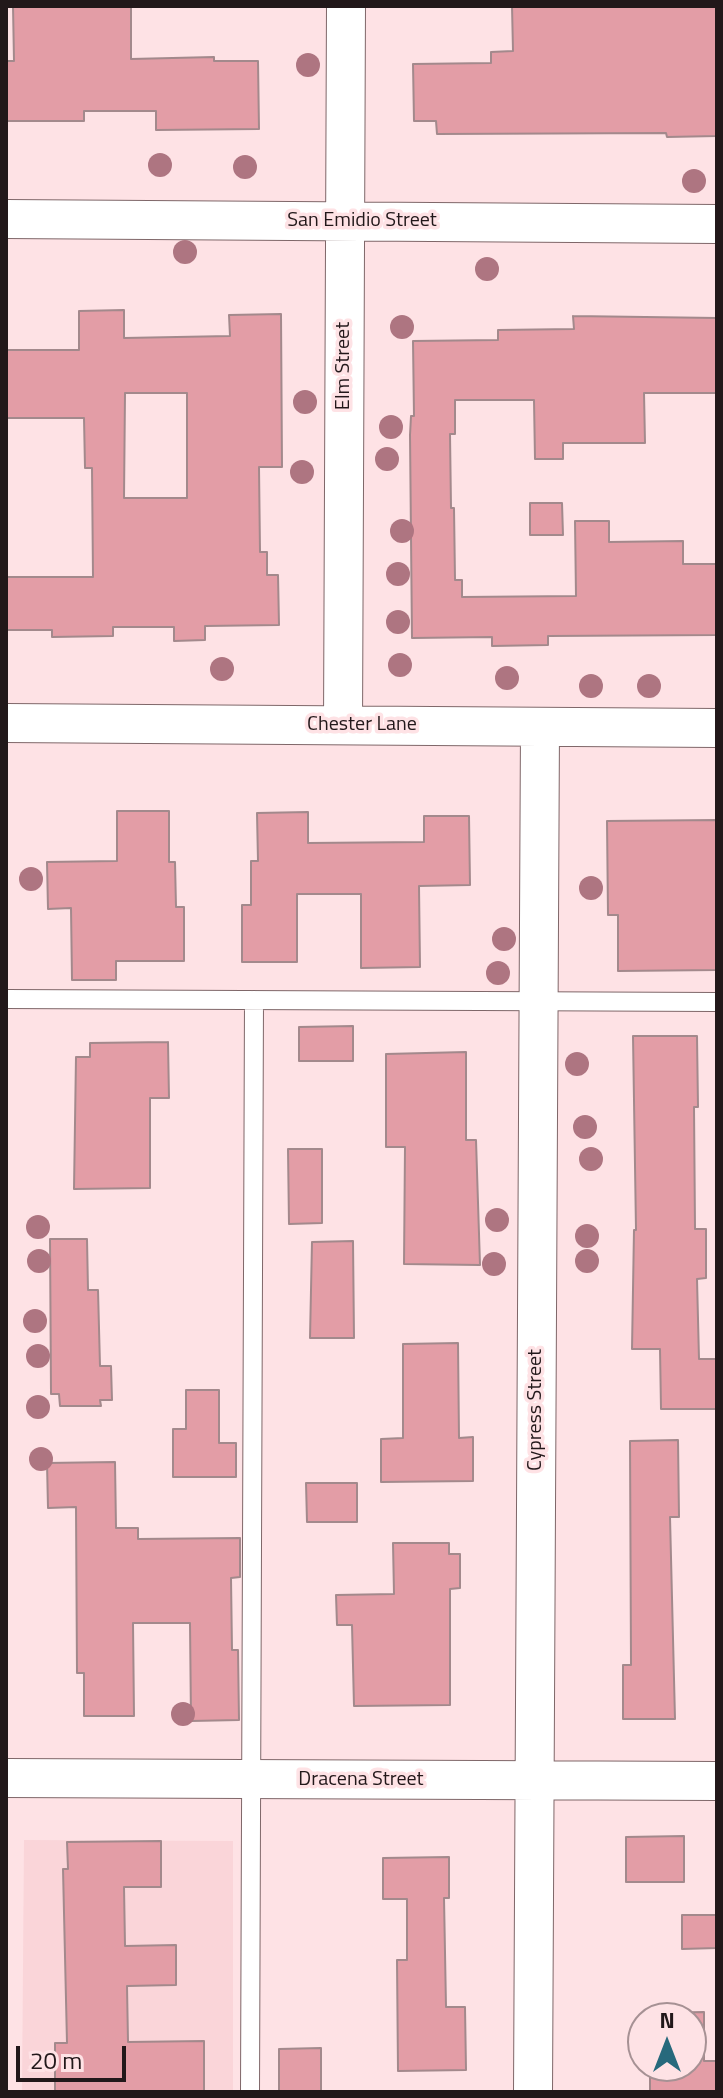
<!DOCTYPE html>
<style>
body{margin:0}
#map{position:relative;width:723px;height:2098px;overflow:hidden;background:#fee2e5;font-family:"Titillium Web",sans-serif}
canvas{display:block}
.frame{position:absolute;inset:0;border:8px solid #22181a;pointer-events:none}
.north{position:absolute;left:627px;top:2002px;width:80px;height:80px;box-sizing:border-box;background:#fee2e5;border:2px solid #a69194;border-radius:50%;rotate:0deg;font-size:22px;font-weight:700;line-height:32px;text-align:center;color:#22181a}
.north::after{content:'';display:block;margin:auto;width:28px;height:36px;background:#27697c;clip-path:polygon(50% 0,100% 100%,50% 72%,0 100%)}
.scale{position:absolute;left:16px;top:2046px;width:110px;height:36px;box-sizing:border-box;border:4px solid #22181a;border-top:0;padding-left:10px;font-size:24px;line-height:28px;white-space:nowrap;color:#22181a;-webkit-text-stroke:6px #fee2e5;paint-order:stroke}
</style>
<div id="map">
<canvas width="723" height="2098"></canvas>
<div class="frame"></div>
<div class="north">N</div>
<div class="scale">20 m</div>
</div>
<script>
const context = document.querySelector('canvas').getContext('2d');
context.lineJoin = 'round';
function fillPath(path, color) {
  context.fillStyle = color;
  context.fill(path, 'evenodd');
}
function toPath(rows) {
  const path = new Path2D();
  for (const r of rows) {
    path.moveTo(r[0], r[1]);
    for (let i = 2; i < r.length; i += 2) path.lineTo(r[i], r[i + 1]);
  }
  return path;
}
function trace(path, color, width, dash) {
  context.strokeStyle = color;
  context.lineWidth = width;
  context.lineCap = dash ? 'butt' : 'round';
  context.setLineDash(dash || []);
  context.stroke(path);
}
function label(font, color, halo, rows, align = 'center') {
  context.font = font + ' "Titillium Web",sans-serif';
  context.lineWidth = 7;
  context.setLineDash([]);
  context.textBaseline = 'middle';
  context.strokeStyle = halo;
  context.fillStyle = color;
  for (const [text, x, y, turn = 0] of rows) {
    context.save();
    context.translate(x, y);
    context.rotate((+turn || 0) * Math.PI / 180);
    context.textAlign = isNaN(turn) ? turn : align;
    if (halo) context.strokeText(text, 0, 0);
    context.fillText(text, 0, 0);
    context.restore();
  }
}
const built = toPath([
 [24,1840,233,1841,233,2092,22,2092]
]);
const building = toPath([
 [13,6,131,6,131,59,214,57,214,61,258,61,259,129,156,130,156,111,84,111,84,121,6,121,6,61,14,61,13,6],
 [512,6,717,6,717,136,667,137,666,133,437,134,436,121,414,121,413,64,491,63,491,52,513,51,512,6],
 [124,310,124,338,230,336,229,315,281,314,282,467,259,467,260,552,267,552,267,575,278,575,279,625,205,626,205,640,174,641,174,627,113,627,113,636,52,637,52,630,6,630,6,577,93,577,92,468,85,468,84,418,6,418,6,350,79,350,79,311,124,310],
 [125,393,187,393,187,498,124,498,125,393],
 [573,316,717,318,717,393,644,393,645,443,563,443,563,459,535,459,534,400,455,400,455,434,450,434,451,508,454,508,455,580,462,580,462,597,576,596,575,521,609,521,609,542,683,541,683,564,717,564,717,635,548,636,548,645,492,646,492,637,412,638,410,435,411,416,414,416,413,341,498,340,498,330,574,329,573,316],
 [530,503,562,503,563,535,530,535,530,503],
 [117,811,169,811,169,862,175,862,176,907,184,907,184,961,116,961,116,980,72,980,71,908,48,909,47,862,117,861,117,811],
 [308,812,308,843,424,842,424,816,469,816,470,885,419,886,420,967,361,968,361,894,297,894,297,962,242,962,242,905,251,905,251,861,258,861,257,813,308,812],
 [717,820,717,970,618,971,618,915,608,915,607,821,717,820],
 [353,1026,353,1061,299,1061,299,1027,353,1026],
 [633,1036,697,1036,698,1107,694,1107,695,1229,706,1229,706,1278,697,1279,699,1359,717,1359,717,1409,661,1409,660,1349,632,1349,634,1230,636,1230,633,1036],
 [168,1042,169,1098,150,1098,150,1188,74,1189,76,1057,90,1057,90,1043,168,1042],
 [466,1052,466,1140,476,1140,480,1265,404,1264,405,1147,386,1147,386,1054,466,1052],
 [288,1149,322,1149,322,1223,289,1224,288,1149],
 [50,1239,87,1239,88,1290,98,1290,100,1366,111,1366,112,1400,100,1400,101,1406,60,1406,59,1394,51,1394,50,1239],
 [353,1241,354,1338,310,1338,312,1242,353,1241],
 [458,1343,459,1438,473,1437,473,1481,381,1482,381,1439,403,1438,403,1344,458,1343],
 [186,1390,219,1390,219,1443,236,1443,236,1477,173,1477,173,1429,186,1429,186,1390],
 [678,1440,679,1517,670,1517,675,1719,623,1719,623,1665,631,1665,630,1441,678,1440],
 [115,1462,116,1528,138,1528,138,1539,240,1538,240,1577,231,1578,232,1650,238,1650,239,1720,191,1721,190,1623,133,1623,134,1716,84,1716,84,1673,77,1673,76,1507,48,1508,47,1463,115,1462],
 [306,1483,357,1483,357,1522,307,1522,306,1483],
 [393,1543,449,1543,449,1554,460,1554,460,1588,450,1589,450,1705,354,1706,352,1625,337,1625,336,1595,394,1594,393,1543],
 [684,1836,684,1882,626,1882,626,1837,684,1836],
 [161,1841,161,1887,124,1887,125,1946,176,1945,176,1985,127,1986,128,2042,204,2041,204,2092,55,2092,55,2043,67,2043,63,1869,68,1869,67,1842,161,1841],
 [449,1857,449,1898,444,1898,446,2007,465,2007,466,2070,398,2071,397,1960,407,1960,407,1899,383,1899,383,1858,449,1857],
 [682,1915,717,1915,717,1948,682,1949,682,1915],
 [704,2012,704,2061,717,2061,717,2092,650,2092,650,2066,691,2066,691,2018,650,2018,650,2013,704,2012],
 [321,2048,321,2092,279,2092,279,2049,321,2048]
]);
const service = toPath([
 [6,999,717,1002],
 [250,2092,254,1000]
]);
const minor = toPath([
 [6,219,717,224],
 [6,723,717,728],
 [343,725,346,6],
 [6,1778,717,1781],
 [533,2092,540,727]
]);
const trees = [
 [308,65],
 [160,165],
 [245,167],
 [694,181],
 [185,252],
 [487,269],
 [402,327],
 [305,402],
 [391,427],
 [387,459],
 [302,472],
 [402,531],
 [398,574],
 [398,622],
 [400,665],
 [222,669],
 [507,678],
 [591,686],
 [649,686],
 [31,879],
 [591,888],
 [504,939],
 [498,973],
 [577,1064],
 [585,1127],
 [591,1159],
 [497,1220],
 [38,1227],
 [587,1236],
 [39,1261],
 [587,1261],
 [494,1264],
 [35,1321],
 [38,1356],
 [38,1407],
 [41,1459],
 [183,1714]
];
const streetNames = [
 ["San Emidio Street",362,221],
 ["Elm Street",344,366,-90],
 ["Chester Lane",362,725],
 ["Cypress Street",536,1410,-90],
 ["Dracena Street",361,1780]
];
fillPath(built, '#fad5d9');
fillPath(building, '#e39da6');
trace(building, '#a3898c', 2);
trace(service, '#7f6769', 20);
trace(minor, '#7f6769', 40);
trace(service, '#fff', 18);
trace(minor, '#fff', 38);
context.fillStyle = '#ae7581';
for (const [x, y] of trees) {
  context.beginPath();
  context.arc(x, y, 12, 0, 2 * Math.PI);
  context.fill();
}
label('20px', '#22181a', '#fee2e5', streetNames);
</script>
